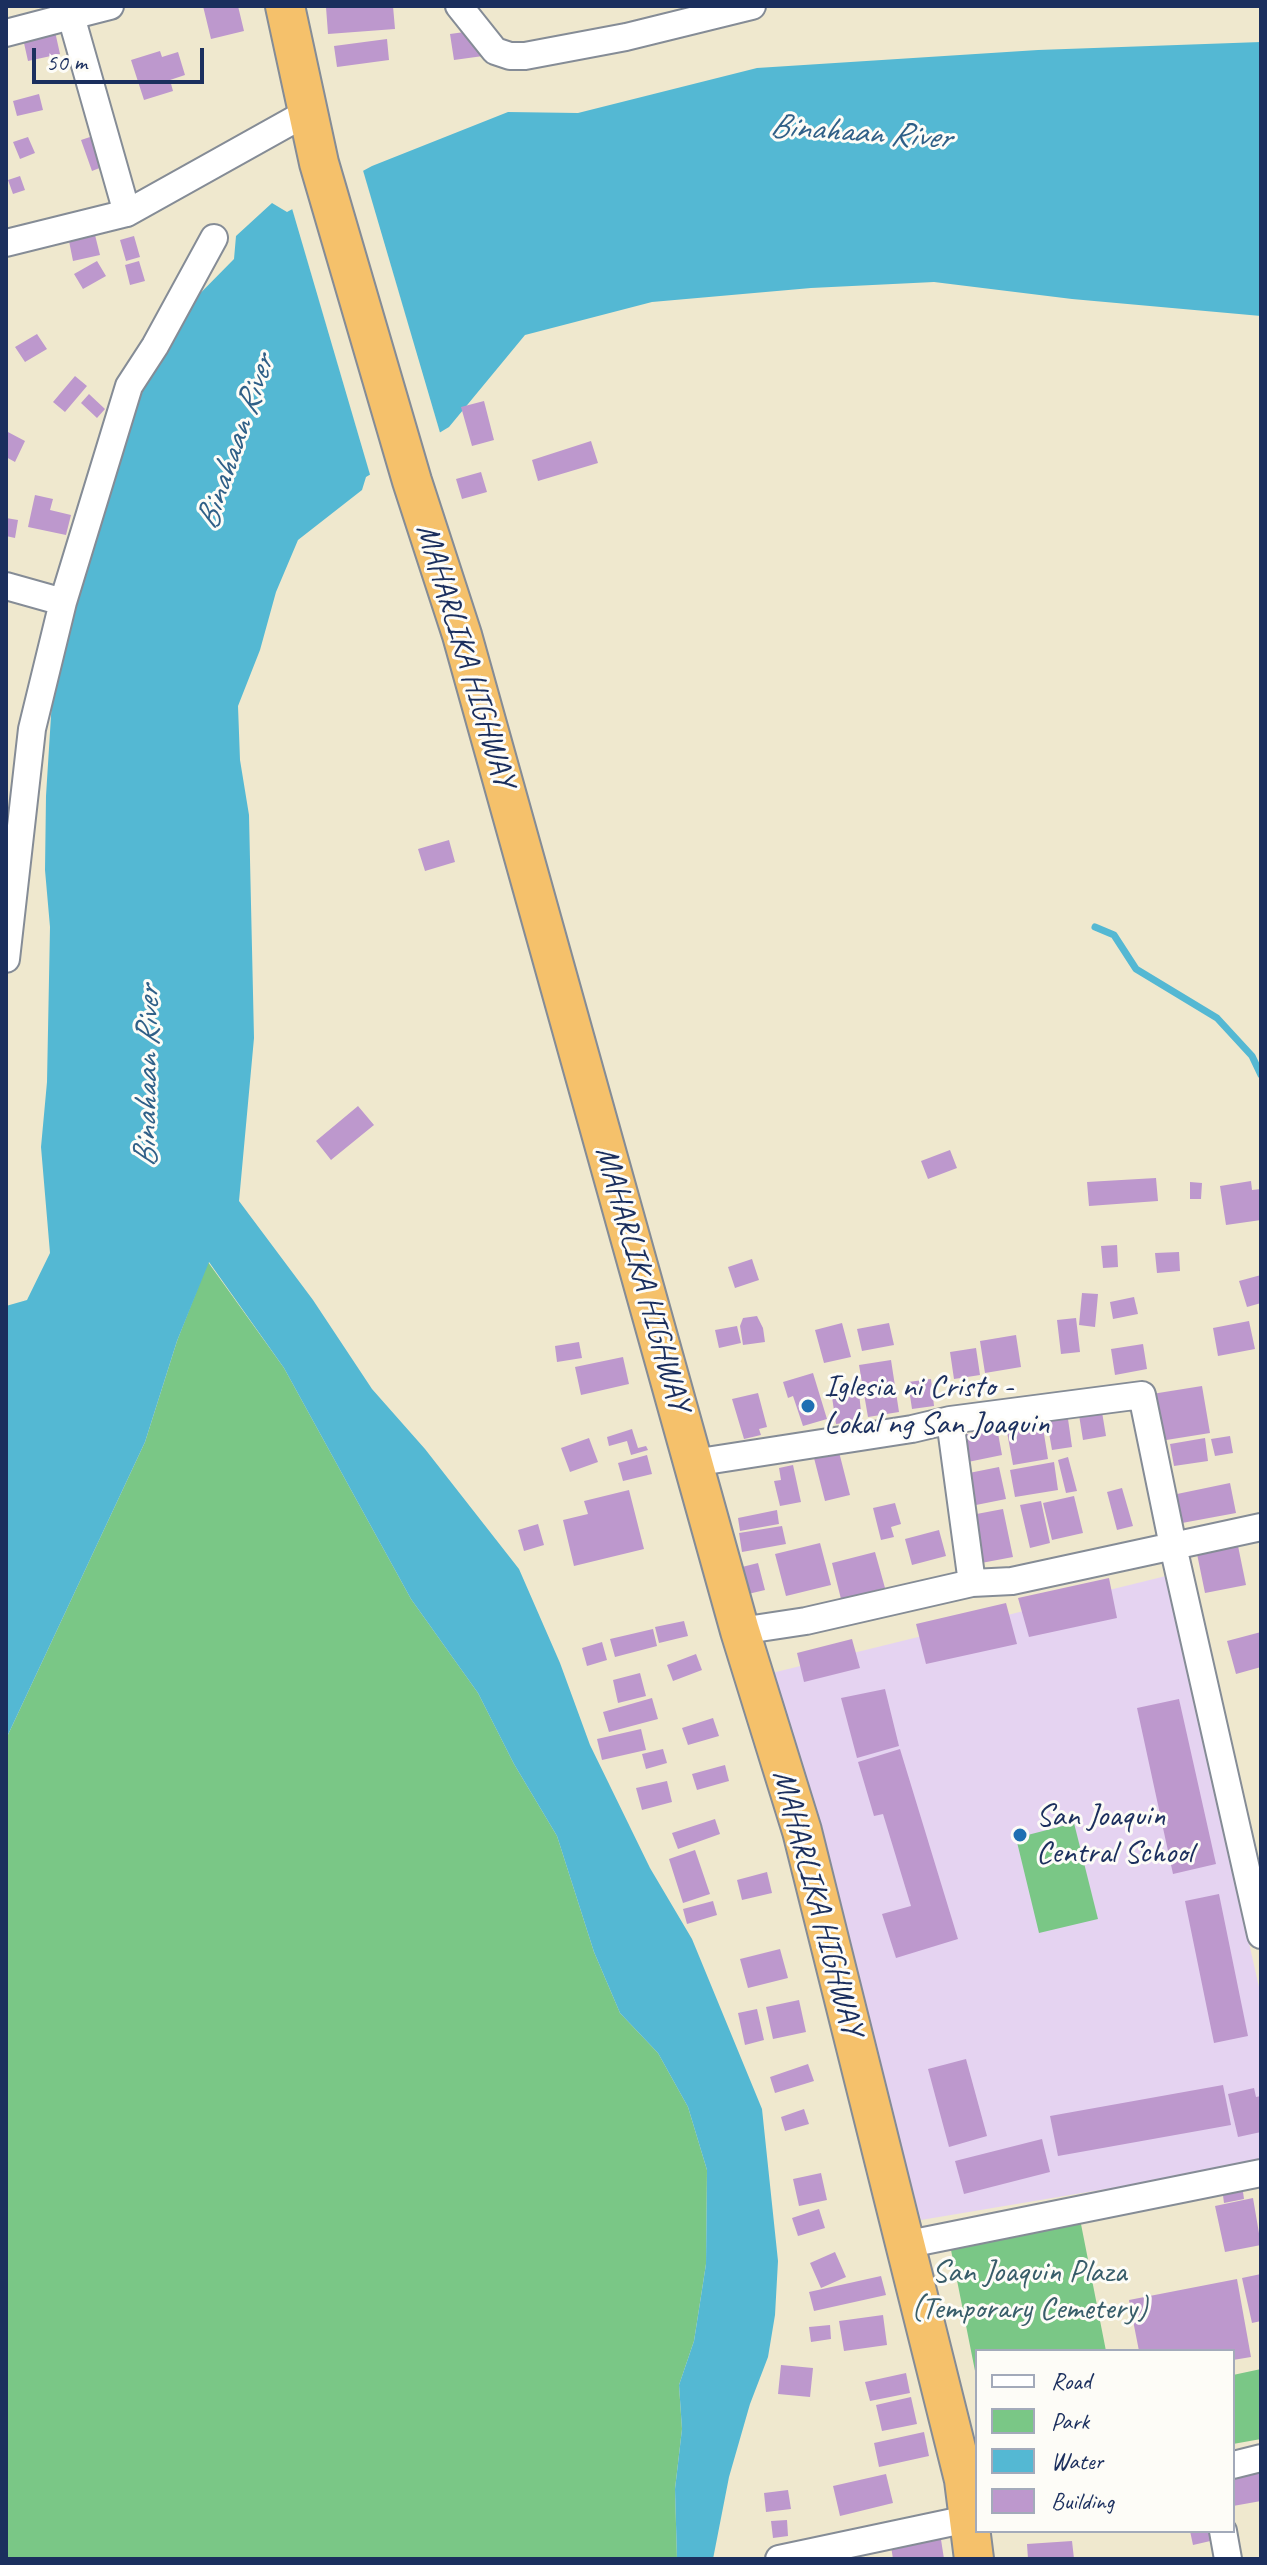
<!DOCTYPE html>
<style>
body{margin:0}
#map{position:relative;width:1267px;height:2565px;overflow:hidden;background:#efe8ce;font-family:Caveat,sans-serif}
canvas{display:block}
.frame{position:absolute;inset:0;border:8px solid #1b2f5e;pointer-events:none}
.legend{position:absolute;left:975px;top:2349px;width:260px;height:184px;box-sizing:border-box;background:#fdfcf7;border:2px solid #a3aaba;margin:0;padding:10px 14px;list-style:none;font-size:24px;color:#1b2f5e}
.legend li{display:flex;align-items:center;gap:16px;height:40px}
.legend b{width:40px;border:2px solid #a3aaba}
.scale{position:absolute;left:32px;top:48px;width:172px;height:36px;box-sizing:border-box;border:4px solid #1b2f5e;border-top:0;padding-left:10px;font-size:24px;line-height:28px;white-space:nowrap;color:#1b2f5e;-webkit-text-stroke:6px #fdfcf7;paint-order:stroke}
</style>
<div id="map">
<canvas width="1267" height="2565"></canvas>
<div class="frame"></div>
<ul class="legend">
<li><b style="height:10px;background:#fff"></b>Road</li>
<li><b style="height:22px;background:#7ac786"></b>Park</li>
<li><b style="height:22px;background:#54b8d3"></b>Water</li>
<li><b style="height:22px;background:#bd98cd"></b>Building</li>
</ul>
<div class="scale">50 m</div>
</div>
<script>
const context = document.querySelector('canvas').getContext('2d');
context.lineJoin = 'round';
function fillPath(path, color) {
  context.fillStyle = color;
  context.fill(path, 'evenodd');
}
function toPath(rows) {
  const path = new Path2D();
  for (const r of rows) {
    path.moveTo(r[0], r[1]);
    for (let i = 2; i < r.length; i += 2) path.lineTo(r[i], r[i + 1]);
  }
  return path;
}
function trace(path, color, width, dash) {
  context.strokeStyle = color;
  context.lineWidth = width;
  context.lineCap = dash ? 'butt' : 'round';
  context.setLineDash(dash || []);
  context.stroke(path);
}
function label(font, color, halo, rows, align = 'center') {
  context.font = font + ' Caveat,sans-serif';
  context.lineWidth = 6;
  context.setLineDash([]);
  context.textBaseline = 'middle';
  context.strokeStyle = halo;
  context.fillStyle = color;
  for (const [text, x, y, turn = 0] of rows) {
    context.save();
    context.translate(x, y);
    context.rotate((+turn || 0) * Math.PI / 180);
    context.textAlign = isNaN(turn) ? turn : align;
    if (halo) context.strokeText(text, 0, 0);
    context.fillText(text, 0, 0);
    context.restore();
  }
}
const built = toPath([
 [1166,1576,1261,1996,1261,2163,921,2220,772,1673]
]);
const green = toPath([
 [208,1262,284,1368,411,1599,478,1693,514,1764,557,1836,594,1952,620,2013,658,2053,688,2107,707,2170,706,2264,694,2341,679,2385,682,2429,675,2489,677,2559,6,2559,6,1739,145,1442,177,1341],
 [1074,1823,1098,1919,1039,1933,1016,1838],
 [1080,2219,1106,2351,977,2351,977,2381,950,2245],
 [1261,2369,1261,2439,1233,2444,1233,2375]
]);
const water = toPath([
 [1261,42,1261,316,1072,299,934,282,811,288,652,302,525,335,449,427,366,477,362,490,298,540,276,592,260,650,238,706,240,760,249,815,254,1038,239,1201,313,1300,372,1389,425,1449,519,1569,560,1663,590,1745,650,1868,692,1939,762,2109,778,2261,775,2315,768,2357,750,2404,729,2477,713,2559,677,2559,675,2489,682,2429,679,2385,694,2341,706,2264,707,2170,688,2107,658,2053,620,2013,594,1952,557,1836,514,1764,478,1693,411,1599,284,1368,209,1262,177,1341,145,1442,6,1739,6,1306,27,1300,50,1253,41,1147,47,1082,50,927,45,870,46,796,53,684,107,497,129,408,166,328,234,259,236,236,272,203,287,212,372,166,508,112,578,113,757,68,1038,50]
]);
const pier = toPath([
 [362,167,441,436,371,478,291,205]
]);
const stream = toPath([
 [1095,927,1114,935,1136,969,1217,1018,1252,1056,1261,1075]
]);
const building = toPath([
 [203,6,238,6,244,31,211,39],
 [393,6,395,29,328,34,326,7],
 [54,27,60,54,28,61,22,34],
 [479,30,483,56,454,60,450,34],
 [387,39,389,60,337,67,334,46],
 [160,51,162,57,178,52,185,75,170,80,173,91,144,100,131,60],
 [39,94,43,110,17,116,13,101],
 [96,135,107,165,92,171,81,140],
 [28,137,35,153,20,159,13,142],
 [20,176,25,190,13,194,8,180],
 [94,231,100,255,73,261,68,236],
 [134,236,140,257,126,261,120,240],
 [97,261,106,276,83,289,74,274],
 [139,261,145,281,130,285,125,265],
 [37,334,47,349,25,362,15,347],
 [75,376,87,386,65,412,53,402],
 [89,394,105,409,97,418,81,403],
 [484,401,494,440,472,446,461,407],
 [6,431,25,441,15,462,6,457],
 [591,441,598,463,538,481,532,460],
 [481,472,487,492,462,499,456,479],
 [35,495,53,499,50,510,71,515,66,535,28,527],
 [6,518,18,520,15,538,6,536],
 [449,840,455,862,425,871,418,849],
 [358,1106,374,1125,331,1160,316,1141],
 [950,1150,957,1168,928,1179,921,1161],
 [1156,1178,1158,1201,1089,1206,1087,1182],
 [1251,1181,1252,1190,1261,1189,1261,1220,1226,1225,1220,1186],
 [1190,1182,1202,1183,1201,1199,1190,1199],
 [1117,1245,1118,1267,1103,1268,1101,1246],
 [1179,1252,1180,1271,1157,1273,1155,1253],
 [752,1259,759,1280,735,1288,728,1267],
 [1261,1275,1261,1303,1247,1307,1239,1281],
 [1082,1293,1098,1294,1095,1327,1079,1325],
 [1134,1297,1138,1314,1113,1319,1110,1302],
 [757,1316,763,1328,765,1342,743,1345,740,1326,743,1318],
 [1076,1318,1080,1352,1061,1354,1057,1320],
 [1249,1321,1255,1349,1218,1356,1213,1328],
 [842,1323,851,1357,824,1363,815,1330],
 [889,1323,894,1345,862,1351,857,1329],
 [737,1326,741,1343,719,1348,715,1330],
 [1016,1335,1021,1367,985,1373,980,1341],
 [579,1342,582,1358,557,1362,555,1346],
 [1143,1344,1147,1369,1115,1375,1111,1349],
 [976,1348,980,1375,954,1379,950,1352],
 [623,1357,629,1384,581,1395,575,1367],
 [891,1360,899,1412,868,1417,859,1365],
 [813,1373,827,1419,803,1426,793,1396,788,1398,783,1382],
 [931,1379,934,1406,912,1409,908,1382],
 [1202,1386,1210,1433,1160,1441,1152,1394],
 [758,1393,767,1427,759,1429,761,1435,744,1439,732,1399],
 [859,1393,862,1421,836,1424,832,1397],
 [1067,1412,1072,1447,1052,1450,1046,1416],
 [1102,1412,1106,1436,1083,1440,1079,1415],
 [1041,1415,1048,1459,1013,1465,1005,1421],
 [997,1428,1002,1455,963,1463,958,1436],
 [632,1429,638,1448,646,1446,648,1450,631,1455,627,1441,609,1446,607,1437],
 [1230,1436,1233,1453,1215,1456,1211,1439],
 [589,1438,598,1462,570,1472,561,1448],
 [1205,1438,1208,1461,1174,1466,1170,1444],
 [839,1452,850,1495,825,1501,814,1458],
 [647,1455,652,1474,623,1481,618,1463],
 [1068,1457,1077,1491,1066,1493,1058,1460],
 [1054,1462,1058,1490,1015,1497,1010,1470],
 [793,1465,801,1502,780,1506,774,1481,781,1480,779,1468],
 [999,1467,1006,1499,971,1506,964,1474],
 [1230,1483,1236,1513,1182,1523,1177,1494],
 [1122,1488,1133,1526,1117,1530,1107,1492],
 [629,1490,644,1549,574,1566,563,1520,588,1514,584,1501],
 [1074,1496,1083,1533,1052,1540,1043,1503],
 [1041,1501,1050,1543,1030,1548,1020,1505],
 [895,1503,901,1524,891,1527,894,1537,881,1540,873,1508],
 [1003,1509,1013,1557,976,1564,966,1516],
 [777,1510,779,1524,740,1531,738,1518],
 [538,1524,544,1545,524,1551,518,1530],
 [782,1526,786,1544,742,1552,739,1533],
 [939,1530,946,1556,912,1565,905,1539],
 [1237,1541,1246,1585,1205,1593,1196,1549],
 [820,1543,831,1585,786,1596,775,1554],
 [875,1552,885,1588,841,1599,832,1563],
 [758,1563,765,1590,748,1594,742,1567],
 [1109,1578,1117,1618,1029,1637,1018,1598],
 [1006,1603,1017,1644,926,1664,916,1624],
 [684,1621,688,1636,659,1643,655,1627],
 [653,1629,657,1646,615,1657,610,1639],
 [1261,1632,1261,1667,1236,1674,1227,1641],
 [852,1639,860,1668,804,1682,797,1653],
 [602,1642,607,1660,587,1666,582,1648],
 [696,1654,702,1670,673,1681,667,1665],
 [640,1673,646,1696,618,1703,613,1680],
 [885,1689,899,1746,857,1758,841,1698],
 [652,1698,658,1719,609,1732,603,1712],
 [1179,1699,1216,1864,1173,1874,1137,1708],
 [713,1718,719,1736,688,1745,682,1728],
 [641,1729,646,1750,602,1760,597,1739],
 [663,1749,667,1763,646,1769,642,1754],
 [900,1749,958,1939,896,1958,882,1914,911,1906,883,1814,874,1816,858,1762],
 [725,1765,729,1781,697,1790,692,1774],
 [667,1781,672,1802,642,1810,636,1788],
 [715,1819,720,1834,678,1849,672,1833],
 [695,1850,710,1894,683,1903,669,1859],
 [767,1872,772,1893,742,1900,737,1880],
 [1219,1894,1248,2036,1214,2043,1185,1901],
 [713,1901,717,1915,687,1924,683,1909],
 [780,1949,788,1978,748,1988,740,1959],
 [799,2000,806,2032,773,2039,766,2007],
 [757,2009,764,2040,745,2045,738,2013],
 [966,2059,987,2136,949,2147,928,2069],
 [808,2064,814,2081,775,2093,770,2077],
 [1223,2085,1231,2125,1058,2156,1050,2116],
 [1254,2088,1256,2097,1261,2096,1261,2132,1238,2137,1228,2094],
 [804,2109,809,2124,785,2131,781,2117],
 [1042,2139,1050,2172,964,2194,955,2161],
 [821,2173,827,2200,799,2206,793,2179],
 [1242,2185,1244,2199,1224,2203,1222,2188],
 [1253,2198,1261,2245,1225,2252,1215,2206],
 [819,2209,825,2228,798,2236,792,2218],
 [835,2252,846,2277,821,2288,810,2263],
 [1261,2274,1261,2321,1252,2323,1242,2278],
 [881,2276,886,2295,814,2311,809,2292],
 [1237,2279,1251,2357,1233,2360,1233,2351,1139,2351,1129,2300],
 [883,2315,887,2345,844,2351,839,2321],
 [830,2325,831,2339,811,2342,809,2327],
 [781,2365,813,2368,810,2397,778,2394],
 [906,2373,910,2393,870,2401,865,2382],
 [911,2397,917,2424,882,2431,876,2405],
 [924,2432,929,2456,879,2467,874,2443],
 [1261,2472,1261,2501,1233,2506,1233,2478],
 [886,2474,893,2503,840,2516,833,2486],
 [788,2490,791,2509,766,2512,764,2493],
 [787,2520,788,2536,773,2538,771,2521],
 [1190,2531,1217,2531,1219,2539,1193,2545],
 [940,2533,944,2559,893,2559,890,2540],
 [1072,2541,1074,2559,1028,2559,1027,2544]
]);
const minor = toPath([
 [110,6,71,16,127,213],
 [459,6,495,51,510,56,525,56,626,37,752,6],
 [6,33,71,16,69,6],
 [6,243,127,213,308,112],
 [6,586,63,602],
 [6,959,32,729,63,602,129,386,155,346,214,238],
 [950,1420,972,1583],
 [693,1463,912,1429,950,1420,1142,1395,1173,1546,1261,1935],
 [740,1631,806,1621,972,1583,1012,1581,1261,1527],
 [904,2245,1261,2173],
 [1233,2465,1261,2458],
 [1223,2531,1228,2559],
 [779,2559,977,2517]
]);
const highway = toPath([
 [285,6,319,163,412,481,462,635,740,1631,802,1831,964,2480,974,2559]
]);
const markers = [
 [808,1406,8,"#1f6fb2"],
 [1020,1835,8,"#1f6fb2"]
];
const streetNames = [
 ["MAHARLIKA HIGHWAY",465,656,73],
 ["MAHARLIKA HIGHWAY",642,1279,74],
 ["MAHARLIKA HIGHWAY",817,1903,75]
];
const poiNames = [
 ["Iglesia ni Cristo -",824,1388],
 ["Lokal ng San Joaquin",824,1425],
 ["San Joaquin",1036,1817],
 ["Central School",1036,1854]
];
const parkNames = [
 ["San Joaquin Plaza",1029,2273],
 ["(Temporary Cemetery)",1029,2310]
];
const waterNames = [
 ["Binahaan River",860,133,4],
 ["Binahaan River",236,443,-71],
 ["Binahaan River",148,1077,-89]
];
fillPath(built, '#e5d3f1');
fillPath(green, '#7ac786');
fillPath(water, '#54b8d3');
fillPath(pier, '#efe8ce');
trace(stream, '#54b8d3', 7);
fillPath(building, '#bd98cd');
trace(minor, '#858c96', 30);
trace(highway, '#858c96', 42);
trace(minor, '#fff', 26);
trace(highway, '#f5c16b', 38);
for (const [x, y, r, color] of markers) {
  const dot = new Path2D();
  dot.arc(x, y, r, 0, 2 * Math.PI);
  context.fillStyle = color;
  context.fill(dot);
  trace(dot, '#fdfcf7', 3);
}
label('32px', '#1b2f5e', '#fdfcf7', streetNames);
label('32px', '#1b2f5e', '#fdfcf7', poiNames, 'left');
label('32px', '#385d6a', '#fdfcf7', parkNames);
label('italic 34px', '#2f5f87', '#fdfcf7', waterNames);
</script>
